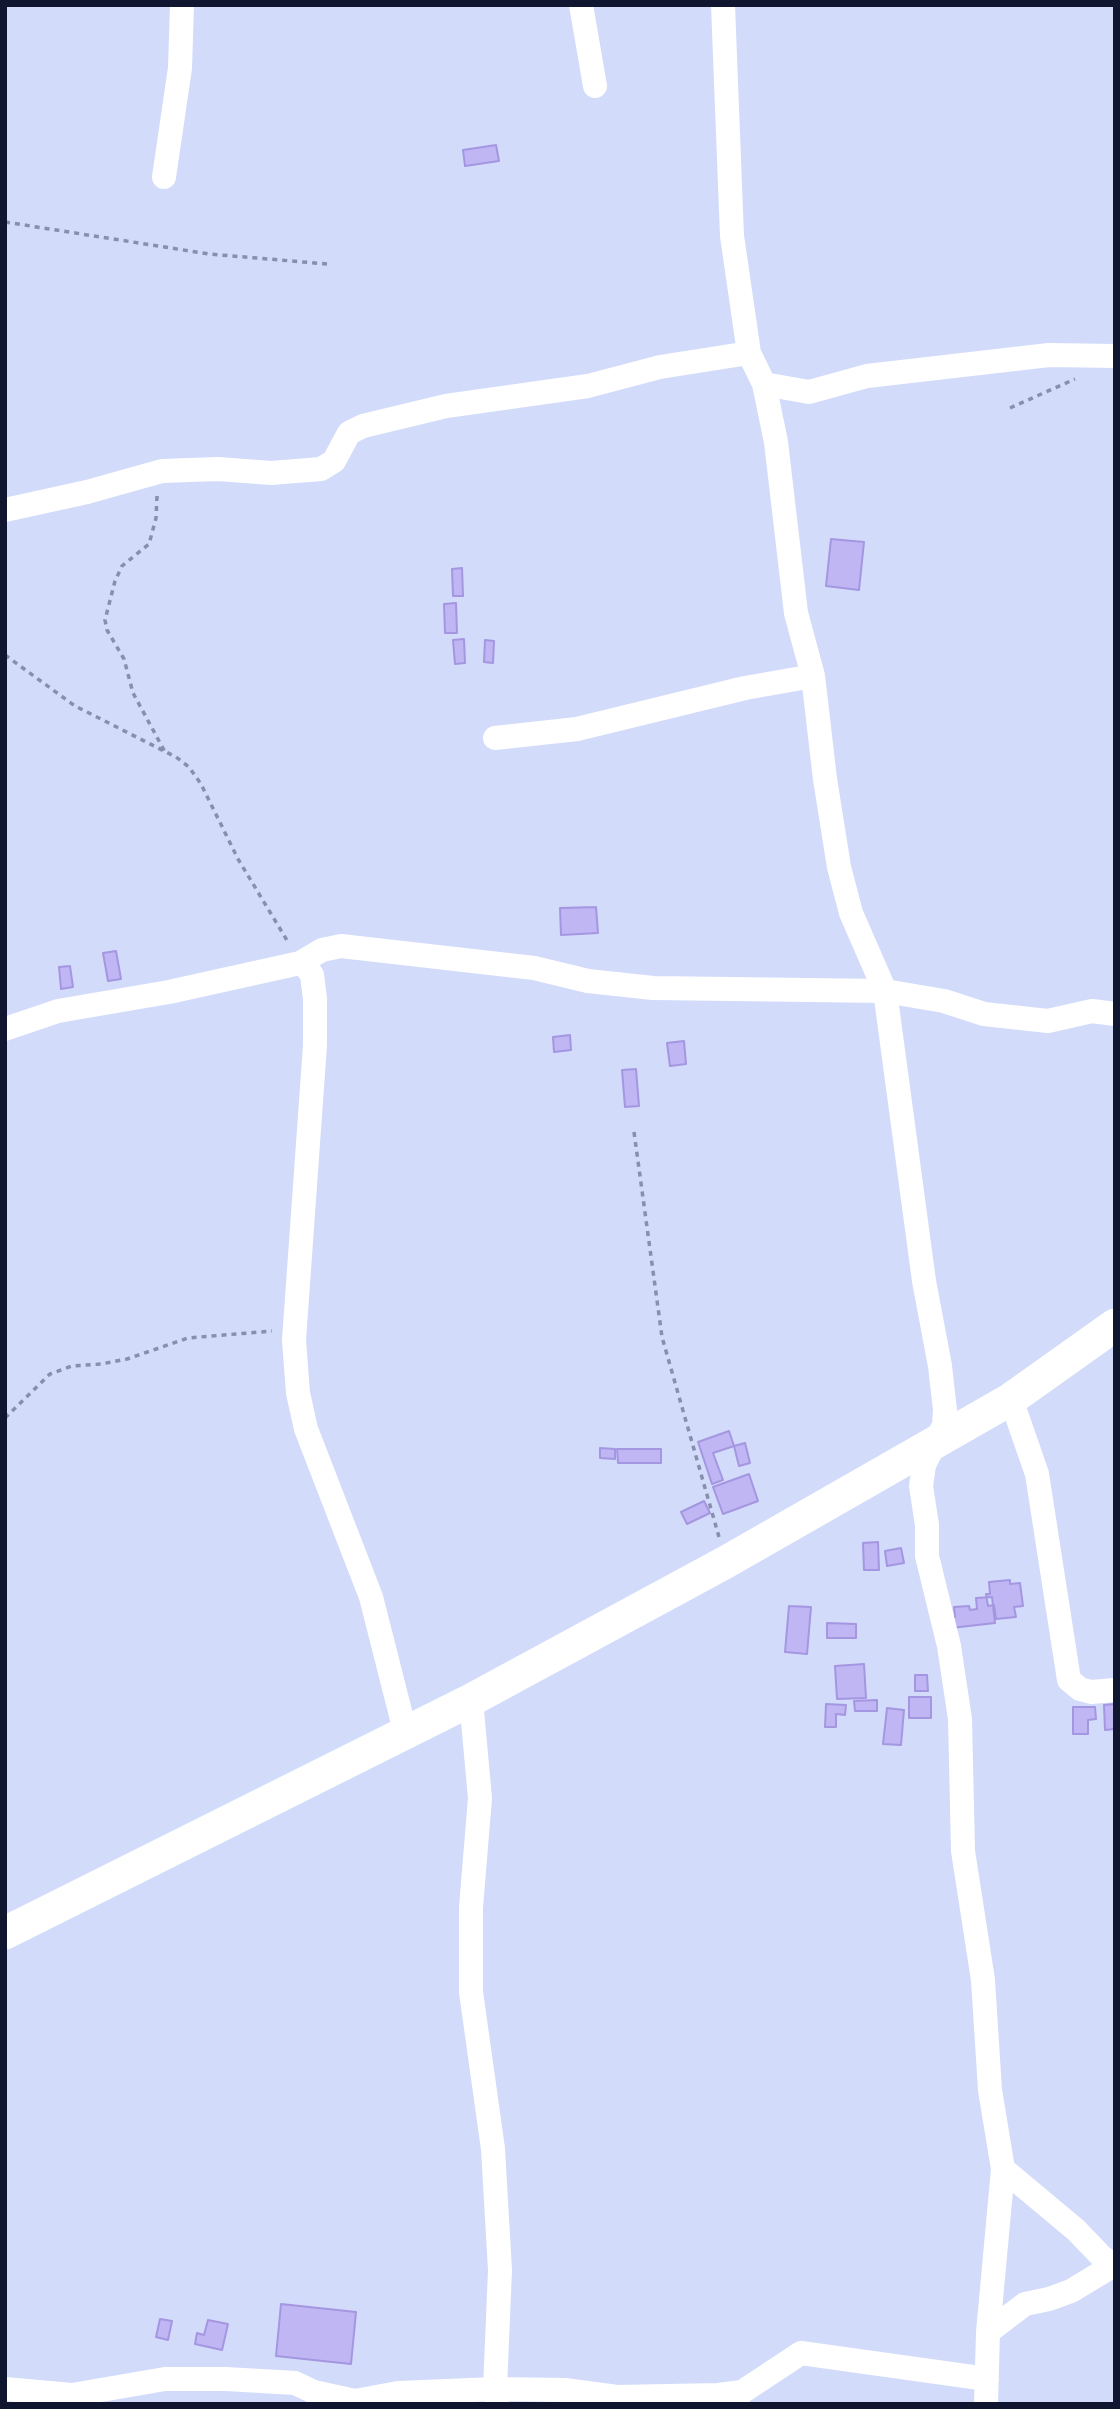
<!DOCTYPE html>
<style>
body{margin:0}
#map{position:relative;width:1120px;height:2409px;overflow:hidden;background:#d2dbfa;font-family:Commissioner,sans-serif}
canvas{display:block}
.frame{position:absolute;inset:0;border:7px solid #101530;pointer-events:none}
</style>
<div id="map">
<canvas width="1120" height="2409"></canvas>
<div class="frame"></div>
</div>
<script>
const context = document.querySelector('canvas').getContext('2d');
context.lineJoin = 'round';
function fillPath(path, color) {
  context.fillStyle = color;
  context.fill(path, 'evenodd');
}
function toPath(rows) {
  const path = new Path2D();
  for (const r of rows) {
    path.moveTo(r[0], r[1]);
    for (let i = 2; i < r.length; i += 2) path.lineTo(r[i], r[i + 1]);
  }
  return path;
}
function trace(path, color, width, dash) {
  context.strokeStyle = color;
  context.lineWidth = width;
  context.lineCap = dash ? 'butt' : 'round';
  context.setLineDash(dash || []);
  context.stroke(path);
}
const building = toPath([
 [496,145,499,161,465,166,463,150,496,145],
 [831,539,864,542,859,590,826,586,831,539],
 [462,568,463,596,453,596,452,569,462,568],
 [456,603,457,633,445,633,444,604,456,603],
 [464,639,465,663,455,664,453,640,464,639],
 [485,640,494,641,493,663,484,662,485,640],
 [596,907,598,933,561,935,560,908,596,907],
 [116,951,121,979,108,981,103,953,116,951],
 [70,966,73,987,61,989,59,967,70,966],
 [570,1035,571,1050,554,1052,553,1037,570,1035],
 [684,1041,686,1064,670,1066,667,1043,684,1041],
 [636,1069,639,1106,625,1107,622,1070,636,1069],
 [729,1431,734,1446,713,1453,723,1480,712,1484,698,1442,729,1431],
 [745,1443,750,1463,739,1466,734,1446,745,1443],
 [600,1448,615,1449,615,1459,600,1458,600,1448],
 [617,1449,661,1449,661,1463,618,1463,617,1449],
 [749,1474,758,1501,723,1514,713,1487,749,1474],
 [704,1501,710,1513,687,1524,681,1512,704,1501],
 [878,1542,879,1570,864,1570,863,1543,878,1542],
 [901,1548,904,1563,887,1566,885,1551,901,1548],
 [1010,1580,1010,1584,1020,1583,1023,1606,1014,1607,1016,1617,996,1619,994,1605,988,1606,986,1594,990,1594,989,1582,1010,1580],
 [992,1597,995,1623,951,1628,949,1617,955,1617,954,1607,969,1606,970,1610,977,1609,976,1598,992,1597],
 [789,1606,811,1607,807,1654,785,1652,789,1606],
 [827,1623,856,1624,856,1638,827,1638,827,1623],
 [864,1664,866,1698,837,1699,835,1666,864,1664],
 [915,1675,927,1675,928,1691,915,1691,915,1675],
 [909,1697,931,1697,931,1718,909,1718,909,1697],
 [877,1700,877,1711,855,1711,854,1701,877,1700],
 [826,1704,846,1705,845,1715,836,1714,836,1727,825,1727,826,1704],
 [1115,1704,1115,1729,1105,1730,1104,1705,1115,1704],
 [1073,1707,1095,1707,1096,1719,1088,1720,1088,1734,1073,1734,1073,1707],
 [887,1708,904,1710,901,1745,883,1744,887,1708],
 [281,2304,356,2312,351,2364,276,2356,281,2304],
 [160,2319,172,2321,168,2340,156,2337,160,2319],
 [208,2320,228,2324,222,2350,195,2344,197,2333,204,2335,208,2320]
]);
const path = toPath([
 [5,222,209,254,327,264],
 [1010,408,1075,379],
 [157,496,156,518,149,544,122,566,115,581,105,620,107,630,124,659,133,693,165,752],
 [5,655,75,706,176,757,189,767,201,784,238,859,288,942],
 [634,1132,662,1337,719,1537],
 [5,1418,50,1374,72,1366,101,1364,127,1359,188,1338,272,1331]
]);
const street = toPath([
 [581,5,595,86],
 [723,5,732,236,749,353,764,384,776,442,796,613,813,676,825,779,839,867,851,913,885,991,924,1281,940,1366,945,1410,944,1425,924,1465,921,1486,927,1525,927,1556,949,1646,960,1719,963,1851,983,1980,990,2090,1003,2169,988,2332,986,2404],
 [164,177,180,68,182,5],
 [764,384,809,392,867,376,1049,355,1115,356],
 [5,510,87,492,162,471,218,469,271,473,321,469,334,461,349,433,363,426,446,406,588,386,660,367,749,353],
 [495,738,577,729,745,688,813,676],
 [300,963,307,968,312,975,315,999,315,1045,294,1340,298,1393,306,1429,371,1597,405,1731],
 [5,1029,58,1011,169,992,300,963,322,950,341,946,534,968,588,981,653,988,885,991,944,1001,984,1014,1048,1021,1092,1011,1115,1014],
 [1011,1399,1037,1474,1069,1680,1080,1689,1091,1692,1115,1690],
 [471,1700,480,1798,471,1907,471,1992,493,2149,500,2270,495,2389,497,2403],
 [1003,2169,1076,2230,1102,2257,1115,2266],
 [988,2332,1025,2304,1049,2299,1071,2291,1114,2265],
 [5,2389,72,2395,165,2379,226,2379,295,2383,314,2392,355,2401,398,2393,495,2389,565,2390,617,2397,718,2395,742,2392,801,2353,987,2379]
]);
const secondary = toPath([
 [5,1933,471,1700,726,1562,1011,1399,1115,1325]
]);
fillPath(building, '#c1b6f4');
trace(building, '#a496e0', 2);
trace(path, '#888fac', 3.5, [5, 5]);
trace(street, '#fff', 24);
trace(secondary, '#fff', 33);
</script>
